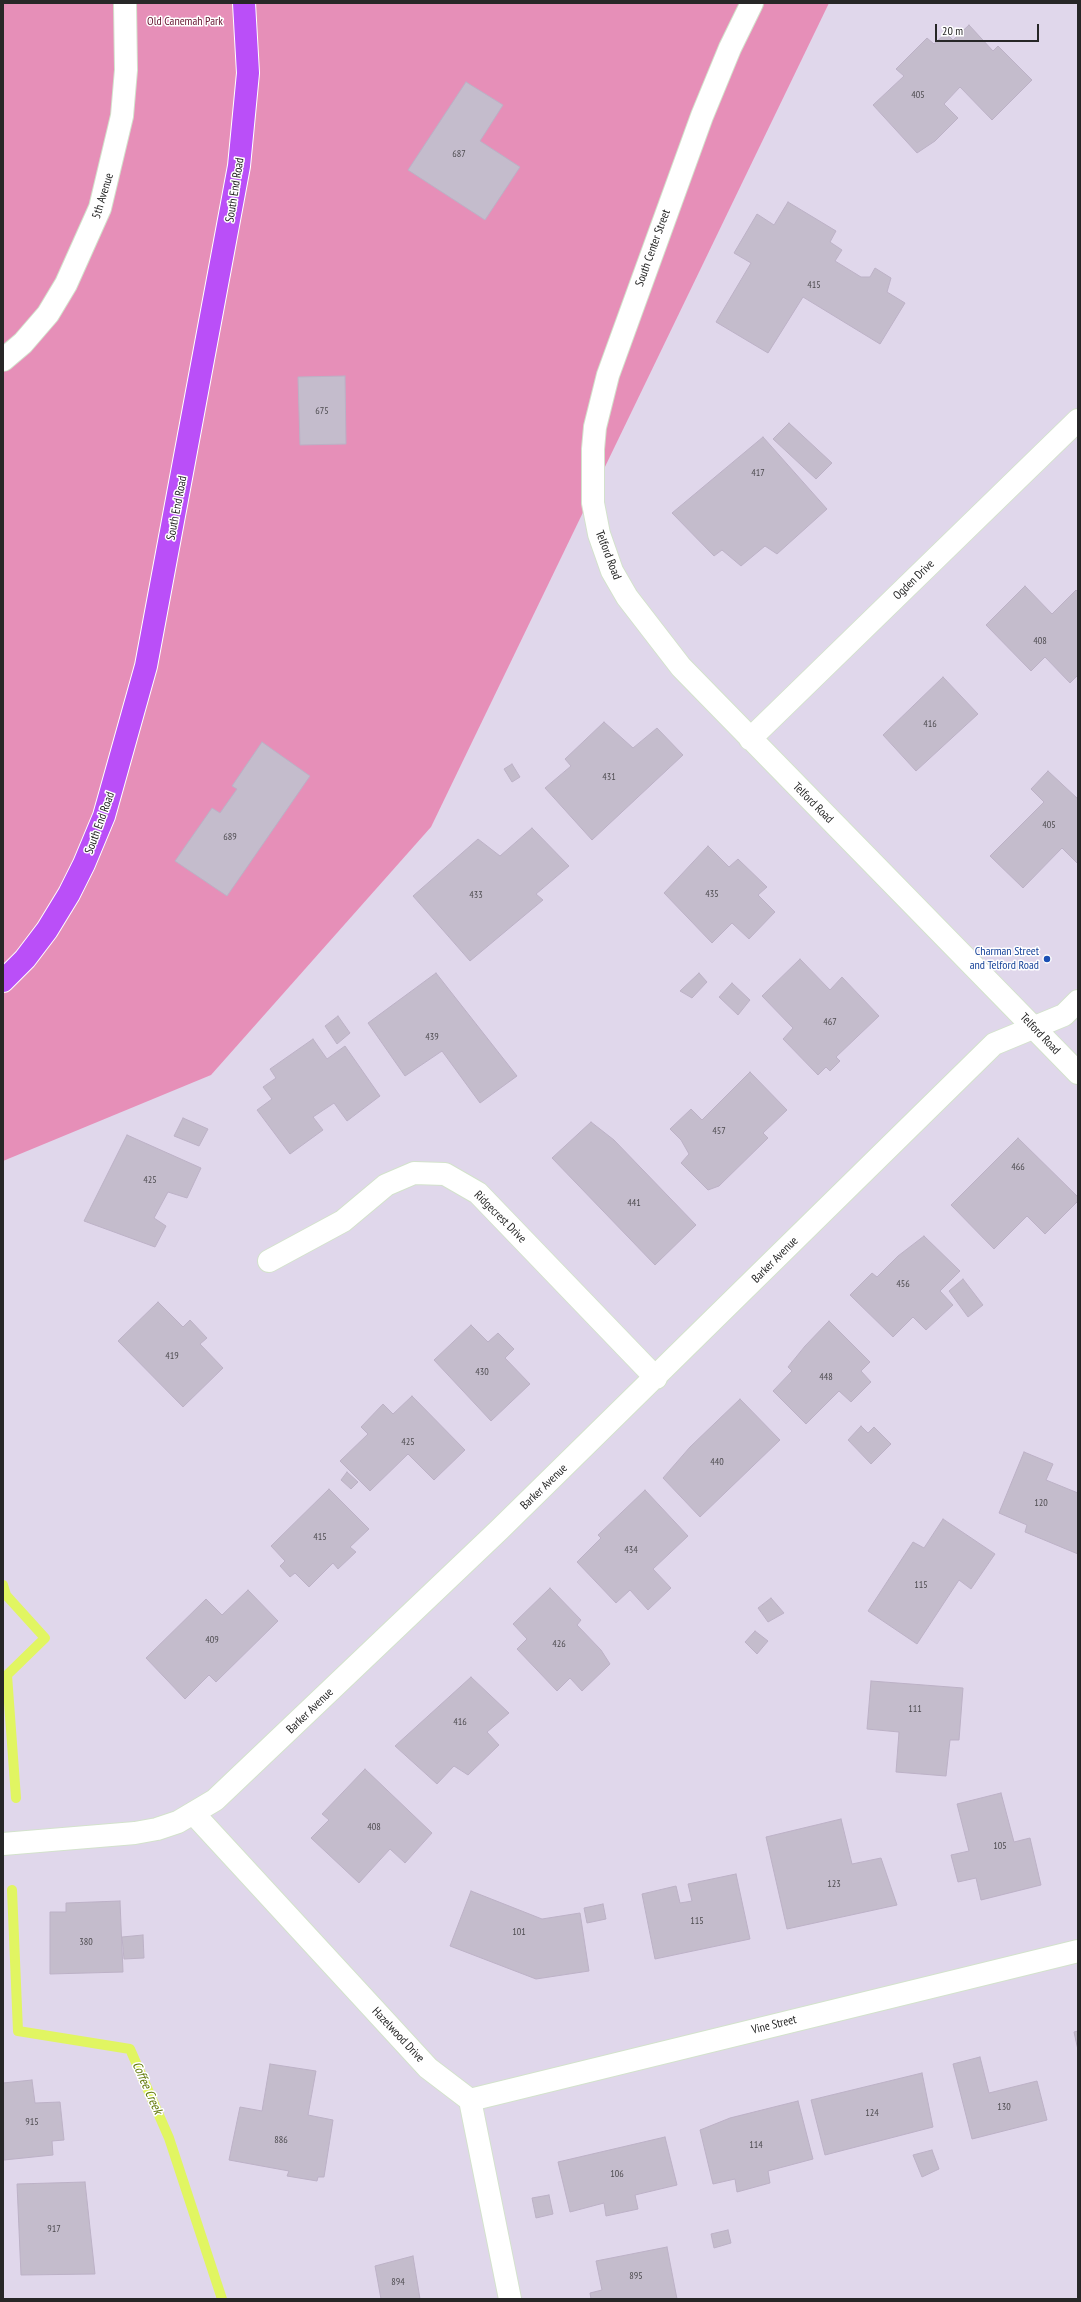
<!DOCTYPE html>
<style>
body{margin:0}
#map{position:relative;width:1081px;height:2302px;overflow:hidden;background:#e0d7eb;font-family:"PT Sans Narrow",sans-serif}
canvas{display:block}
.frame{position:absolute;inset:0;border:4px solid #272727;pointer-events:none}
.scale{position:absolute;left:935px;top:24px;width:104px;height:18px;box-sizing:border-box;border:2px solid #272727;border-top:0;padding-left:5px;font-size:12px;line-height:14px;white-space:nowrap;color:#272727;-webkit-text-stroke:3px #fff;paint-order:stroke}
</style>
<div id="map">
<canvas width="1081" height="2302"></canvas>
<div class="frame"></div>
<div class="scale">20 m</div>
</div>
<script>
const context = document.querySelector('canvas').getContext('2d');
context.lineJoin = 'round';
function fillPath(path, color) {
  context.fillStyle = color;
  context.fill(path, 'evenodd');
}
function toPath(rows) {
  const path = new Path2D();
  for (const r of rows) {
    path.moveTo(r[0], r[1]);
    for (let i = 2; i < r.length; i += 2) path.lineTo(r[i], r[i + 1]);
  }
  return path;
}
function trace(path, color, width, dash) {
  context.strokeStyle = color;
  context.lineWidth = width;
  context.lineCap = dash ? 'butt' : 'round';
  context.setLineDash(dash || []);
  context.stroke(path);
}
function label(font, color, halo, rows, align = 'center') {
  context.font = font + ' "PT Sans Narrow",sans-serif';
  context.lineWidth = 3;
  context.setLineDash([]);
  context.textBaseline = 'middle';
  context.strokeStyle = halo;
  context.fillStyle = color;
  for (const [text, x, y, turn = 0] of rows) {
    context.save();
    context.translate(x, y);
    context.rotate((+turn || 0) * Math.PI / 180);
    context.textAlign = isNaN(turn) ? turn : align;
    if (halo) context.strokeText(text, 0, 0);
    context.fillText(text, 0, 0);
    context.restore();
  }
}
const green = toPath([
 [3,3,829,3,431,827,211,1075,3,1161]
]);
const stream = toPath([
 [3,1585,6,1595,45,1638,7,1675,16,1798],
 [12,1890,18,2031,130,2049,169,2138,222,2299]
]);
const building = toPath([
 [969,25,993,51,998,46,1032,80,992,120,960,87,944,104,958,118,935,141,917,153,873,105,904,76,896,69,927,38,934,44,946,33,953,40,969,25],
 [466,82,503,105,480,141,520,167,485,220,408,170,466,82],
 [788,202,836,231,830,242,842,250,835,261,861,277,870,277,875,268,891,278,887,292,905,303,880,344,803,297,768,353,716,322,751,263,734,253,757,214,774,225,788,202],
 [345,376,346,444,300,445,298,377,345,376],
 [789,423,832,463,816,479,773,439,789,423],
 [763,437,827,509,777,554,765,546,741,566,722,550,714,556,672,513,763,437],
 [1025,586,1052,614,1076,590,1078,592,1078,675,1070,683,1045,657,1031,671,986,625,1025,586],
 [943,677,978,714,916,771,883,735,943,677],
 [604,722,633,748,657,728,683,755,592,840,545,788,571,766,565,759,604,722],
 [262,742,310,776,227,896,175,861,212,808,220,813,237,789,232,786,262,742],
 [512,764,520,777,512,782,504,769,512,764],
 [1048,771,1078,799,1078,864,1062,848,1023,888,990,856,1044,802,1031,789,1048,771],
 [532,828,569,866,536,894,543,900,470,961,413,896,478,839,500,856,532,828],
 [708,846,729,867,738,859,767,887,758,895,775,912,749,939,732,923,712,943,664,893,708,846],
 [800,959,830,990,842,977,879,1016,836,1057,840,1061,830,1071,826,1067,818,1075,783,1039,793,1028,762,996,800,959],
 [436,973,517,1076,480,1103,442,1051,405,1076,368,1023,436,973],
 [699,973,707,982,692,998,680,991,699,973],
 [732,983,750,1000,738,1015,719,997,732,983],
 [338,1016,350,1033,337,1044,325,1026,338,1016],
 [313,1039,327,1059,345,1046,380,1096,347,1121,334,1103,313,1117,323,1130,290,1154,257,1110,272,1099,263,1087,276,1078,270,1069,313,1039],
 [750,1072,787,1110,763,1133,768,1138,719,1186,708,1190,681,1163,689,1154,681,1140,670,1129,691,1109,702,1120,750,1072],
 [183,1118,208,1129,199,1146,174,1136,183,1118],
 [591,1122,614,1140,696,1225,655,1265,552,1158,591,1122],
 [127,1135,201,1168,187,1198,168,1192,154,1218,166,1226,155,1247,84,1221,127,1135],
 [1018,1138,1078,1197,1078,1201,1045,1234,1027,1216,994,1249,951,1205,1018,1138],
 [924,1236,960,1271,940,1291,953,1305,926,1330,913,1317,893,1337,850,1295,872,1273,877,1277,898,1256,924,1236],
 [963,1279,983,1305,968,1317,949,1291,963,1279],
 [158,1302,183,1327,190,1320,207,1338,200,1344,223,1368,183,1407,118,1341,158,1302],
 [829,1321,870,1362,861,1371,871,1382,851,1402,839,1391,806,1424,773,1391,792,1371,788,1367,805,1346,829,1321],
 [471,1325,488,1342,498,1333,514,1349,505,1358,530,1384,491,1421,434,1360,471,1325],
 [412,1396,465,1450,434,1480,408,1454,370,1491,340,1461,368,1434,361,1427,383,1404,393,1414,412,1396],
 [740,1399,780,1440,700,1517,663,1478,690,1447,740,1399],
 [861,1426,868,1433,874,1427,891,1444,871,1464,848,1440,861,1426],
 [1024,1452,1053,1464,1046,1480,1078,1493,1078,1554,1025,1532,1027,1525,999,1513,1024,1452],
 [347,1472,358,1482,351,1489,341,1480,347,1472],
 [329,1489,369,1529,350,1547,356,1552,338,1569,333,1563,309,1587,295,1573,290,1577,280,1566,285,1561,271,1546,329,1489],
 [645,1490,688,1536,653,1569,671,1588,648,1610,630,1590,616,1603,577,1562,601,1538,598,1535,645,1490],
 [943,1519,995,1554,971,1589,959,1580,917,1644,868,1611,913,1542,924,1548,943,1519],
 [550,1588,581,1620,577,1625,601,1650,610,1664,582,1691,570,1678,557,1691,517,1649,527,1639,513,1624,550,1588],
 [248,1590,278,1621,216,1682,209,1675,185,1699,146,1658,206,1599,222,1615,248,1590],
 [771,1598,784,1613,768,1622,758,1608,771,1598],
 [755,1631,768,1641,757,1654,745,1642,755,1631],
 [471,1677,509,1713,487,1732,499,1745,468,1775,454,1766,437,1784,395,1746,471,1677],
 [871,1681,963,1688,959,1740,950,1740,946,1776,896,1772,899,1732,867,1729,871,1681],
 [365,1769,432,1833,405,1863,390,1849,359,1883,311,1838,329,1820,322,1814,365,1769],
 [1001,1793,1014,1842,1030,1838,1041,1885,981,1900,976,1878,958,1882,951,1855,969,1851,957,1804,1001,1793],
 [841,1819,852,1864,881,1858,897,1905,787,1929,766,1837,841,1819],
 [736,1874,750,1939,655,1959,642,1894,676,1886,680,1903,692,1901,688,1884,736,1874],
 [471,1891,542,1919,580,1913,589,1971,536,1979,450,1946,471,1891],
 [120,1901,123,1972,50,1974,50,1912,66,1912,66,1903,120,1901],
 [603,1904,606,1919,587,1923,584,1908,603,1904],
 [143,1935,144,1958,124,1959,122,1937,143,1935],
 [1078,2031,1078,2050,1074,2032,1078,2031],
 [980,2057,989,2093,1037,2081,1047,2120,972,2139,953,2064,980,2057],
 [270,2064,316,2071,308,2115,333,2120,324,2177,318,2177,317,2181,287,2176,289,2171,229,2160,240,2107,262,2111,270,2064],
 [922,2073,933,2127,825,2155,811,2100,922,2073],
 [32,2080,35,2103,60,2102,64,2140,52,2141,53,2155,4,2160,3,2083,32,2080],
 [798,2101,813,2159,768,2171,770,2183,737,2192,735,2179,713,2184,700,2130,730,2118,798,2101],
 [665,2137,677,2185,635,2195,638,2209,606,2216,604,2203,570,2212,558,2162,665,2137],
 [932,2150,939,2169,922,2177,913,2155,932,2150],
 [85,2182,95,2274,21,2275,17,2184,85,2182],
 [549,2195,553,2214,536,2218,532,2198,549,2195],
 [728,2230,731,2243,714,2248,711,2234,728,2230],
 [667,2247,677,2299,591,2299,590,2293,602,2290,596,2261,667,2247],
 [413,2256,420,2299,381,2299,375,2266,413,2256]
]);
const minor = toPath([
 [752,3,730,48,702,116,608,375,595,427,593,449,593,503,599,534,612,571,627,597,681,667,1078,1073],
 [3,360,23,343,48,314,66,284,100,208,122,116,126,70,125,3],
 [750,739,1078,420],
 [269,1261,343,1221,386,1185,414,1173,445,1174,478,1193,656,1378],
 [194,1814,428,2068,470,2100,510,2299],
 [3,1844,135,1833,157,1829,178,1822,215,1800,499,1530,994,1044,1064,1015,1078,1001],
 [470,2100,1078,1951]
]);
const major = toPath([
 [3,981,25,959,47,930,69,894,84,864,104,816,146,666,239,166,248,73,244,3]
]);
const markers = [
 [1047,959,4,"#1a4fb4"]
];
const numberNames = [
 ["405",918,95],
 ["687",459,154],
 ["415",814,285],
 ["675",322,411],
 ["417",758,473],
 ["408",1040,641],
 ["416",930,724],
 ["431",609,777],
 ["405",1049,825],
 ["689",230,837],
 ["435",712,894],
 ["433",476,895],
 ["467",830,1022],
 ["439",432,1037],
 ["457",719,1131],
 ["466",1018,1167],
 ["425",150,1180],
 ["441",634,1203],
 ["456",903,1284],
 ["419",172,1356],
 ["430",482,1372],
 ["448",826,1377],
 ["425",408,1442],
 ["440",717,1462],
 ["120",1041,1503],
 ["415",320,1537],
 ["434",631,1550],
 ["115",921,1585],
 ["409",212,1640],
 ["426",559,1644],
 ["111",915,1709],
 ["416",460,1722],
 ["408",374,1827],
 ["105",1000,1846],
 ["123",834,1884],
 ["115",697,1921],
 ["101",519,1932],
 ["380",86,1942],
 ["130",1004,2107],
 ["124",872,2113],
 ["915",32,2122],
 ["886",281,2140],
 ["114",756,2145],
 ["106",617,2174],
 ["917",54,2229],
 ["895",636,2276],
 ["894",398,2282]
];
const parkNames = [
 ["Old Canemah Park",185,22]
];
const streetNames = [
 ["South End Road",235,190,-81],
 ["5th Avenue",103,196,-73],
 ["South Center Street",653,248,-70],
 ["South End Road",177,508,-79],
 ["Telford Road",608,555,69],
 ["Ogden Drive",914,580,-44],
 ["Telford Road",813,803,45],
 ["South End Road",100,823,-70],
 ["Telford Road",1040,1034,46],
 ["Ridgecrest Drive",500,1217,45],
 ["Barker Avenue",775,1260,-45],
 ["Barker Avenue",544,1487,-44],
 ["Barker Avenue",310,1711,-44],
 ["Vine Street",774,2025,-14],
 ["Hazelwood Drive",398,2035,47]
];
const transitNames = [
 ["Charman Street",1039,952],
 ["and Telford Road",1039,966]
];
const waterNames = [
 ["Coffee Creek",147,2088,66]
];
fillPath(green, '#e68fb8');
trace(stream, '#e1f562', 10);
fillPath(building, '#c4bccc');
trace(building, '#bcb1c6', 1);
trace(minor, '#d3e2cc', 24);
trace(major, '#fff', 24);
trace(minor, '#fff', 22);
trace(major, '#ba4ff8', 22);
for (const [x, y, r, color] of markers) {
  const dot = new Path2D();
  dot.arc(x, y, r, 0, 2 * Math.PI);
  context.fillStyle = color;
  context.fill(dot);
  trace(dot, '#fff', 1.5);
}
label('10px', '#4e4c50', null, numberNames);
label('12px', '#661530', '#fff', parkNames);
label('12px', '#272727', '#fff', streetNames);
label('12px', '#164399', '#fff', transitNames, 'right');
label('italic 13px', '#617909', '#fff', waterNames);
</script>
